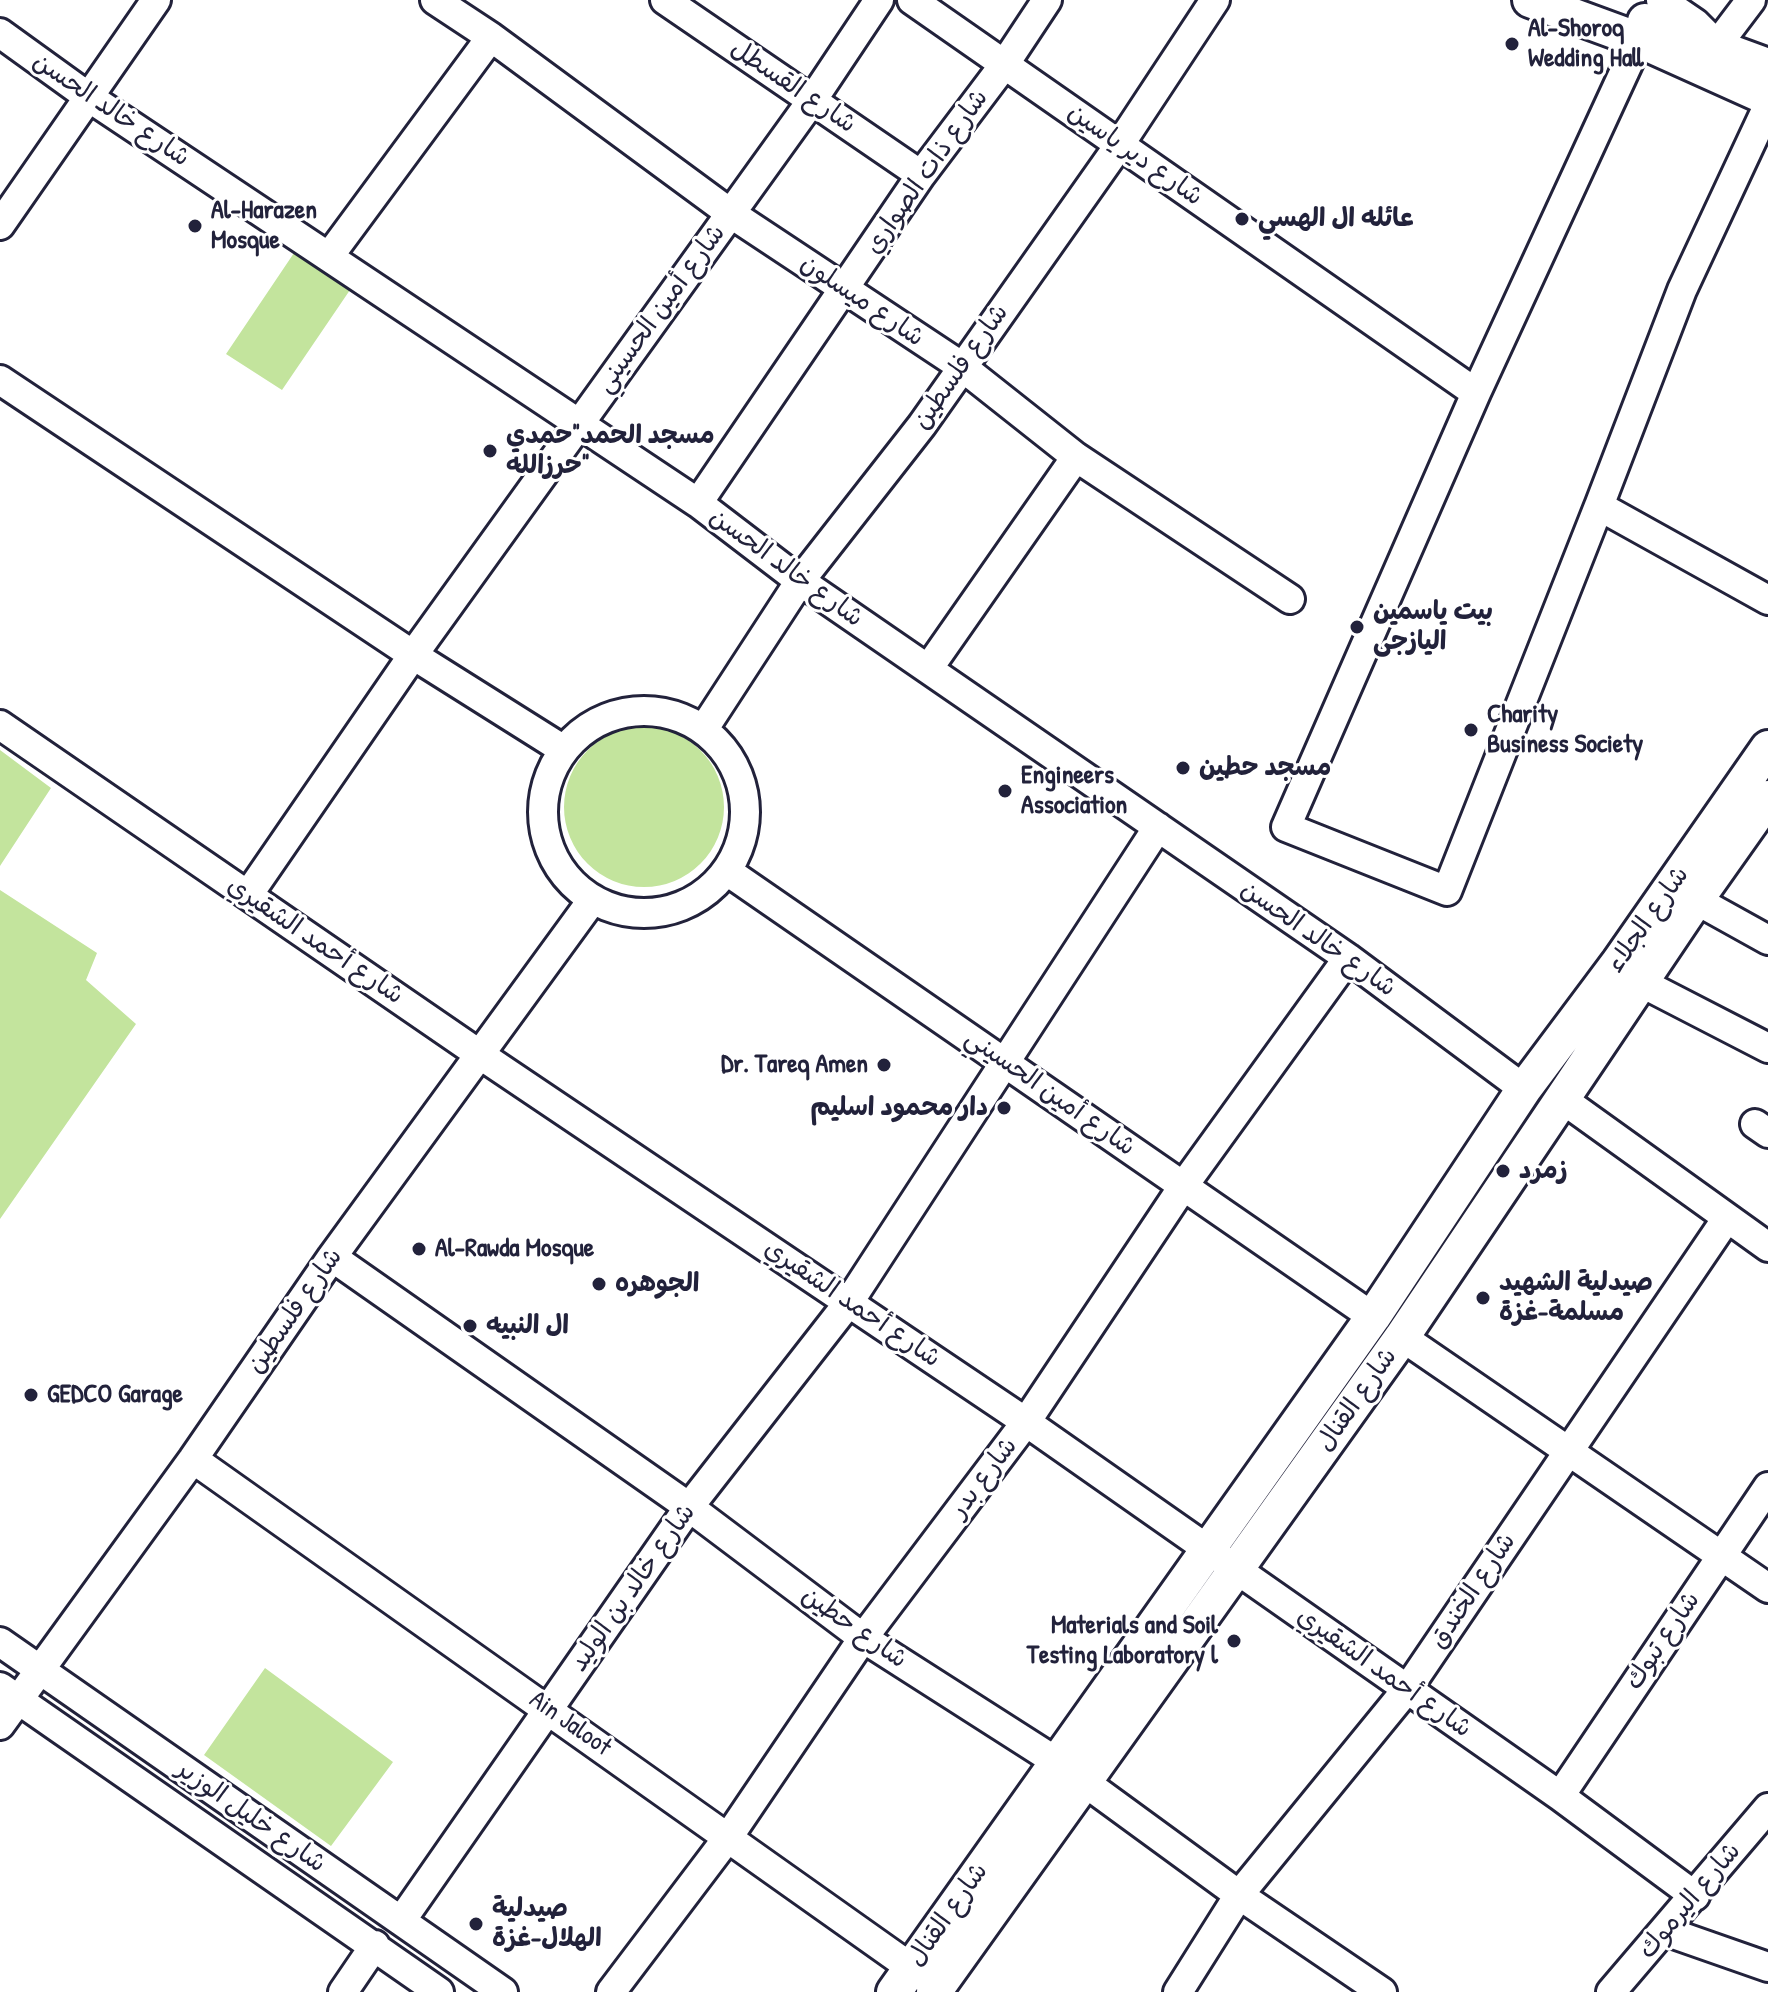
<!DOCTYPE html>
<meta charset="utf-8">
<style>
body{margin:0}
canvas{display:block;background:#fff}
</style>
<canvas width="1768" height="1992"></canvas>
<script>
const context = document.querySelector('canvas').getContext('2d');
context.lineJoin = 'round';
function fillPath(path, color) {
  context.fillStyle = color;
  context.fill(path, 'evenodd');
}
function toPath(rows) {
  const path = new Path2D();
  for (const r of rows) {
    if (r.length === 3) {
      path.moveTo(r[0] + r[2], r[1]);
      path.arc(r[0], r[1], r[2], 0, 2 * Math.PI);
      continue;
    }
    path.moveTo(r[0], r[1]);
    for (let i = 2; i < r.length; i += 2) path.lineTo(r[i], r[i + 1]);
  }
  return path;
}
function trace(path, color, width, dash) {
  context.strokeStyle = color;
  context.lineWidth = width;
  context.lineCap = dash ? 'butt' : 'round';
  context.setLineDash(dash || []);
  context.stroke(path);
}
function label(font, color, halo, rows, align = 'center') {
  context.font = font + ' "Patrick Hand","Playpen Sans Arabic",sans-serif';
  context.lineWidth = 6;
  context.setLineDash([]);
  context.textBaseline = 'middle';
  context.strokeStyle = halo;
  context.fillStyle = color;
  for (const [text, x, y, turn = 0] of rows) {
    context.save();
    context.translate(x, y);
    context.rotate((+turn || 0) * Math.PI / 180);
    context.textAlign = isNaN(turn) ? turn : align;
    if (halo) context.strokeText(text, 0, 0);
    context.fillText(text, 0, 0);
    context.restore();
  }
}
const green = toPath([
 [296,250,352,287,282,390,226,354],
 [644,807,80],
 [0,750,51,788,0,866],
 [0,890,97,953,86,980,136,1024,0,1219],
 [265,1668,393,1762,331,1846,204,1755]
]);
const minor = toPath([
 [435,0,491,37,730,213,961,366,1076,457,1290,599],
 [665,0,921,175],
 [912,0,1476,393],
 [1661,0,1695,23,1717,45,1751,0],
 [0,33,90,98,698,503,800,581,1348,958,1524,1089],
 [1768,106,1682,290,1599,506,1768,600],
 [0,225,156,0],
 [330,255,491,37],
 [0,380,413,655,813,99,879,0],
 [698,503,921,175,1004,65,1047,0],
 [1599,506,1447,891,1286,827,1476,393,1639,40],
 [928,669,1076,457],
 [644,812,101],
 [0,725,479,1054,1026,1422,1560,1796,1695,1896],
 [703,730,800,581,922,425,1120,144,1215,0],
 [727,871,1373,1317],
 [248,895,413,655,564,750],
 [1696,900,1768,940],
 [1642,983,1768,1048],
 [1562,1099,1768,1247],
 [1755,1124,1768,1133],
 [332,1257,689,1507,863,1638,1057,1762,1239,1895,1382,1992],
 [1402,1337,1768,1588],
 [193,1459,927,1979],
 [0,1642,503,1992],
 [0,1687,439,1992],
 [0,1725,193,1459,332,1257,593,899],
 [1560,1796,1768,1487],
 [401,1921,689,1507,849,1302,1158,827],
 [1665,1931,1768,1967],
 [343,1992,375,1945],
 [611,1992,729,1836,863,1638,1026,1422,1184,1185,1348,958],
 [1178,1992,1239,1895,1408,1688,1727,1218],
 [1611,1992,1768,1808]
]);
const major = toPath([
 [1530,0,1639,40,1768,98],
 [1645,21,1768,66],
 [894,1992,1373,1317,1524,1089,1619,962,1768,748],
 [934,1992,1402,1337,1696,900,1768,798]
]);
const markers = [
 [1512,44,8,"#22223b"],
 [1242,219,8,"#22223b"],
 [195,226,8,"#22223b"],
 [490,451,8,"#22223b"],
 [1357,627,8,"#22223b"],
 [1471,730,8,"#22223b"],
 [1183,768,8,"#22223b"],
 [1005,791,8,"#22223b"],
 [884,1065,8,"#22223b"],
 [1004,1108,8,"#22223b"],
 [1503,1171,8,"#22223b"],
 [419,1249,8,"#22223b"],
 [599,1284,8,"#22223b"],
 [1483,1298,8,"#22223b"],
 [470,1326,8,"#22223b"],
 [31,1395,8,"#22223b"],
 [1234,1641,8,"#22223b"],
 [476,1924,8,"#22223b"]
];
const poiNames = [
 ["Al-Shoroq",1528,29],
 ["Wedding Hall",1528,59],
 ["Al-Harazen",211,211],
 ["Mosque",211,241],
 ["عائله ال الهسي",1258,219],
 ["مسجد الحمد\"حمدي",506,436],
 ["حرزالله\"",506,466],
 ["بيت ياسمين",1373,612],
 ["اليازجى",1373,642],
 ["Charity",1487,715],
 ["Business Society",1487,745],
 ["مسجد حطين",1199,768],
 ["Engineers",1021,776],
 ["Association",1021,806],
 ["Dr. Tareq Amen",868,1065,"right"],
 ["دار محمود اسليم",988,1108,"right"],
 ["زمرد",1519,1171],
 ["Al-Rawda Mosque",435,1249],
 ["صيدلية الشهيد",1499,1283],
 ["مسلمة-غزة",1499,1313],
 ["الجوهره",615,1284],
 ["ال النبيه",486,1326],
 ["GEDCO Garage",47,1395],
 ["Materials and Soil",1218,1626,"right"],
 ["Testing Laboratory l",1218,1656,"right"],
 ["صيدلية",492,1909],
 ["الهلال-غزة",492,1939]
];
const streetNames = [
 ["شارع القسطل",793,87,34],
 ["شارع خالد الحسن",111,110,34],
 ["شارع دير ياسين",1135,155,35],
 ["شارع ذات الصواري",927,172,-55],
 ["شارع ميسلون",862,301,34],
 ["شارع أمين الحسيني",661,309,-54],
 ["شارع فلسطين",961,367,-55],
 ["شارع خالد الحسن",786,568,36],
 ["شارع الجلاء",1648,920,-55],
 ["شارع خالد الحسن",1318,939,35],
 ["شارع أحمد الشقيري",315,941,34],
 ["شارع أمين الحسيني",1050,1093,35],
 ["شارع أحمد الشقيري",852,1304,34],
 ["شارع فلسطين",295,1311,-55],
 ["شارع القنال",1357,1400,-55],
 ["شارع بدر",984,1478,-53],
 ["شارع خالد بن الوليد",633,1588,-55],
 ["شارع الخندق",1473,1591,-56],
 ["شارع حطين",854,1628,35],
 ["شارع تبوك",1663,1641,-56],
 ["شارع أحمد الشقيري",1384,1673,35],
 ["Ain Jaloot",570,1724,35],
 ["شارع خليل الوزير",251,1817,35],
 ["شارع اليرموك",1690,1901,-50],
 ["شارع القنال",948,1915,-55]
];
fillPath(green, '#c3e49d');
trace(minor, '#22223b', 34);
trace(major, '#22223b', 40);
trace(minor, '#fff', 28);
trace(major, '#fff', 34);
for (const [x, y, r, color] of markers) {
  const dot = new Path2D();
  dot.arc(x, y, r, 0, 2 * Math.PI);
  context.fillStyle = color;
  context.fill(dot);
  trace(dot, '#fff', 3);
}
label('bold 26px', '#22223b', '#fff', poiNames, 'left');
label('26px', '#22223b', '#fff', streetNames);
</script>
